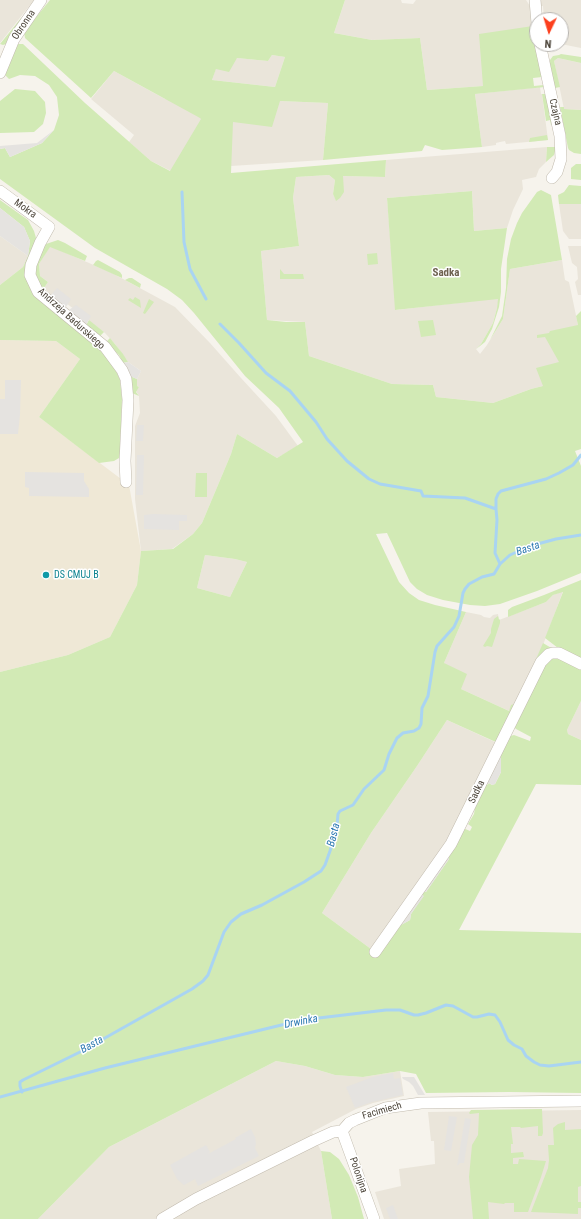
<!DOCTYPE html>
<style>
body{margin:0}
#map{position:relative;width:581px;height:1219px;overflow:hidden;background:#f6f3ec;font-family:"Roboto Condensed",sans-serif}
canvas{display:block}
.north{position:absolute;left:529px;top:12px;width:40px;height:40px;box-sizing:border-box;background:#fff;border:1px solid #b7b4b0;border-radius:50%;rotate:184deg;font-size:11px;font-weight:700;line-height:16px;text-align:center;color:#4b4439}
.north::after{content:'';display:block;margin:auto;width:14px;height:18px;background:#fc3f1d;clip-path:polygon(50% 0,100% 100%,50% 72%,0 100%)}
</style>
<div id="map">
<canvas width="581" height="1219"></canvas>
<div class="north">N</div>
</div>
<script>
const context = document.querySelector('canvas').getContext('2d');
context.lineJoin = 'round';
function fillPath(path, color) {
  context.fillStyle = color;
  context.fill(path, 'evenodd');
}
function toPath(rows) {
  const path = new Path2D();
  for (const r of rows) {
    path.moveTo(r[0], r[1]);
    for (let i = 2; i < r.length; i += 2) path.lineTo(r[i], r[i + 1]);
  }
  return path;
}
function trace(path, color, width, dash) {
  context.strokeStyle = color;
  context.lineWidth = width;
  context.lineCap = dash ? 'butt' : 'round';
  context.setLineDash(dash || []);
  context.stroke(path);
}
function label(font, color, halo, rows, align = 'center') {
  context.font = font + ' "Roboto Condensed",sans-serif';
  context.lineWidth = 3;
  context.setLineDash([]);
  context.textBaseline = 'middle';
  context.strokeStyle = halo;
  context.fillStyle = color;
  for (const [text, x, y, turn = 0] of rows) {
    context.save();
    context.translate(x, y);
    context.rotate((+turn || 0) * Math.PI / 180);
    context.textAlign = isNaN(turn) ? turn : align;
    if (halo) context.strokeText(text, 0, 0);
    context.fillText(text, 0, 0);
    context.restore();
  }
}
const residential = toPath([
 [0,0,34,0,0,43],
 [345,0,401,0,402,3,413,4,416,0,526,0,530,6,533,26,483,86,427,90,420,38,372,40,334,33],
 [540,0,581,0,581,48,561,44,561,20,543,20,544,20,543,6,540,6],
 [272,55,285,57,275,87,212,80,216,68,237,58,268,61],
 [558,58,581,63,581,110,564,109,554,61],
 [114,71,165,99,280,101,328,103,323,160,231,166,231,174,171,171,151,161,129,142,134,135,91,99],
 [540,87,541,94,542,94,548,140,506,144,505,141,500,142,496,143,496,145,482,147,475,94],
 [547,147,546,162,539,169,536,177,522,180,523,189,513,210,507,228,474,231,472,191,387,198,396,310,499,298,497,308,493,323,481,344,476,349,480,354,487,345,503,319,510,269,562,260,565,280,569,282,578,325,559,362,543,386,531,389,493,403,436,397,433,385,392,384,309,356,305,322,267,320,261,251,299,246,293,198,296,177,329,175,335,180,333,194,336,200,343,176,385,177,386,160],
 [559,204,581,204,581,239,569,239,563,231],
 [0,236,28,256,23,267,0,285],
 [50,246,112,273,175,307,210,343,241,378,276,416,298,446,277,458,237,434,231,454,202,523,193,534,172,549,141,551,135,499,135,426,140,413,139,396,136,391,139,387,137,386,137,379,141,371,128,362,115,344,105,333,53,293,51,295,44,288,48,282,40,276,39,264],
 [568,246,581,246,581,295,578,295,575,282,578,279,577,267,572,263],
 [205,555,235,559,247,562,230,597,197,588],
 [563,591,543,645,520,696,509,711,461,689,444,663,466,612,481,615,484,617,490,618,493,615,498,614,499,620,546,602,553,595],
 [581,701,581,740,568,734,567,730],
 [447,720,495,742,447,842,371,949,322,913,371,833,417,766],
 [276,1061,305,1066,335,1075,363,1077,400,1071,404,1096,373,1103,356,1109,312,1132,321,1151,332,1219,38,1219,109,1147],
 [581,1110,581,1219,384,1219,375,1192,401,1186,399,1169,435,1164,434,1141,431,1141,428,1112]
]);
const education = toPath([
 [0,340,56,341,80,359,39,417,129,485,141,551,137,585,110,637,68,655,0,672]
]);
const green = toPath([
 [50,0,345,0,334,33,372,40,420,38,427,90,483,86,479,34,533,26,542,77,533,78,534,86,544,85,545,87,475,94,482,147,442,150,425,145,422,151,323,160,328,103,280,101,272,127,233,122,231,173,386,160,385,177,343,176,344,192,340,198,336,201,333,194,335,180,329,175,296,177,293,198,299,246,261,251,267,320,286,322,305,322,309,356,392,384,433,385,436,397,493,403,531,389,543,386,536,368,559,362,545,337,537,338,537,335,549,333,550,331,578,325,576,316,581,311,581,449,575,451,581,466,581,573,537,591,500,604,485,606,470,605,443,600,427,595,417,589,410,582,387,533,376,534,399,582,409,593,419,600,435,605,466,612,444,663,467,674,461,689,509,711,511,705,517,703,520,696,543,643,553,649,546,652,538,661,522,696,498,743,447,720,417,766,371,833,322,913,371,949,371,952,373,955,377,956,380,953,401,925,410,920,411,914,423,896,421,894,423,891,426,892,449,859,449,854,463,828,470,831,472,827,468,824,474,814,476,802,484,785,487,785,489,783,492,785,495,784,501,772,501,753,502,747,507,737,514,735,530,741,531,737,516,729,514,727,514,724,542,665,549,658,556,656,566,658,581,668,581,701,567,730,568,734,581,740,581,785,536,784,459,930,581,933,581,1093,509,1092,426,1093,416,1074,400,1071,363,1077,335,1075,305,1066,276,1061,109,1147,38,1219,0,1219,0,672,68,655,110,637,137,585,141,551,173,549,193,534,202,523,231,454,237,434,277,458,303,442,279,408,245,376,194,313,182,300,167,289,95,248,0,179,0,149,5,148,10,157,42,143,54,130,59,115,57,97,49,85,35,76,20,75,9,79,5,75,17,44,23,44,85,103,151,161,170,171,201,119,200,118,114,71,91,98,25,38,24,32],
 [272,55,285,57,275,87,212,80,216,69,229,72,237,58,268,61],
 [205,555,235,559,247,562,230,597,197,588],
 [21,18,21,21,6,44,3,45,0,44],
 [561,54,581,57,581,63,558,58,554,61,560,87,555,88,550,64,550,60,553,56,559,55],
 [15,89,35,91,45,102,46,113,43,124,34,132,0,133,0,101],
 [542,94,546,94,553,124,551,125,550,120,546,121],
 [560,107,564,107,564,109,581,110,581,154,574,153,569,150,568,148],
 [547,135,548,140,529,142,530,138],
 [547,147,556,147,554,155,546,162],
 [576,164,581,164,581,180,571,179,571,168],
 [581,184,581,204,559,204,558,195,564,192,569,185,581,186],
 [541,190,551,195,562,260,510,269,503,319,490,340,502,316,506,288,507,259,511,239,517,223,522,213,537,192],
 [472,191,474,231,507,228,501,269,501,292,499,307,492,329,485,342,480,346,476,349,481,344,493,323,497,308,498,299,395,310,387,198],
 [0,200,28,220,34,231,36,238,35,245,26,274,98,348,114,366,120,380,122,399,120,454,119,458,114,461,99,463,39,417,80,359,56,341,0,340,0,285,23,267,28,256,30,241,24,227,0,208],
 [58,240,65,243,87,256,85,261,50,247,39,264,40,276,48,282,44,288,40,285,35,274,37,260,43,248,46,244],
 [377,253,378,264,368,265,367,254],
 [98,260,120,272,122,275,122,278,93,265,96,261],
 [280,269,284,274,303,274,304,279,280,279],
 [129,278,132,278,141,284,140,288,125,280],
 [135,297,140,300,141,308,128,300,130,298,133,300],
 [149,299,154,302,145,314,143,313],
 [89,320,104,332,99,337,86,325],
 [433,320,436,335,421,337,418,321],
 [110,338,123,354,128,362,123,363,119,355,105,343],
 [130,376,137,379,137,386,139,387,136,392,139,396,132,393,132,385],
 [196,473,207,473,207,497,195,497],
 [581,580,581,661,558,648,545,638,563,592,553,595,546,602,508,617,508,610,512,607,544,595],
 [498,616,499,620,500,619,500,623,492,647,487,646,485,647,483,646,491,633,491,629,494,619],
 [542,1109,543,1133,542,1136,538,1136,538,1126,521,1128,520,1127,511,1127,513,1144,511,1144,511,1153,523,1152,524,1157,513,1158,513,1164,518,1164,519,1159,546,1161,541,1177,528,1212,514,1212,514,1203,505,1203,504,1204,488,1202,489,1219,473,1219,469,1177,472,1145,478,1135,479,1113,470,1114,469,1113,471,1110],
 [565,1122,565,1130,581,1129,581,1186,578,1187,578,1202,581,1202,581,1208,578,1208,578,1214,531,1212,548,1168,549,1160,548,1145,554,1145,553,1128,558,1124],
 [321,1151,330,1152,339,1159,349,1175,358,1197,364,1219,332,1219]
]);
const parking = toPath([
 [54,130,42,143,10,157,5,148,0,149,0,146,37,143],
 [0,208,24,227,30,241,28,256,0,236],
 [57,288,71,299,66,307,51,295],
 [76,305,91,316,86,325,69,310],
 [128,362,141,371,137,379,130,376,123,363],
 [5,380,21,380,20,415,18,434,0,434,0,399,5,399],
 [137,425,144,425,143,441,136,441],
 [137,455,144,455,143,495,136,495],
 [25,472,84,473,84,481,89,489,89,497,29,496,29,488,25,487],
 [153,514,187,515,187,521,179,521,179,530,144,529,144,515],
 [501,753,501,772,495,784,492,785,489,783,486,785],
 [449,854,449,859,426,892,423,891],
 [421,894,424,896,411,914,410,920,401,925,400,924],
 [393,1073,394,1079,400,1078,403,1095,372,1102,355,1108,346,1087,373,1077],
 [402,1077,414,1077,425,1095,418,1095,413,1086,409,1082,403,1079],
 [449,1116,457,1117,451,1151,444,1150],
 [465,1118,471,1119,464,1163,460,1163,457,1166],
 [251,1129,255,1137,256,1144,255,1148,259,1156,198,1186,195,1179,184,1185,177,1179,170,1165,206,1145,210,1152,208,1154,236,1139,235,1138],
 [393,1205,398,1219,390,1219,386,1208]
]);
const stream = toPath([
 [182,192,184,242,190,269,206,299],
 [220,324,239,343,266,373,290,391,316,422,327,439,347,461,369,479,380,484,421,491,423,496,465,498,496,509],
 [500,564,495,553,497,520,496,509,496,499,498,494,501,491,546,479,559,473,573,465,581,455],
 [22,1092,20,1086,20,1082,23,1080,80,1052,192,989,203,981,208,975,224,932,231,922,241,914,262,905,304,882,321,871,325,865,330,851,337,826,338,814,340,811,353,805,364,789,384,770,389,754,397,738,403,733,414,731,419,728,421,724,422,708,428,696,435,652,437,646,454,627,459,616,463,593,465,589,469,584,482,577,494,574,500,564,510,555,530,546,556,539,581,535],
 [0,1097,105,1068,302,1020,386,1010,400,1010,414,1015,418,1015,426,1013,446,1005,453,1006,473,1017,477,1017,489,1014,495,1015,500,1022,508,1040,514,1045,522,1049,526,1056,534,1062,540,1065,549,1066,581,1062]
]);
const minor = toPath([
 [535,0,537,23],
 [540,44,560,136,561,159,557,172,552,178],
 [0,73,14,39,41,0],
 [0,191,49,227,40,243,31,265,30,275,38,292,105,347,122,370,126,379,128,400,125,461,126,482],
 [375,952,451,844,541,662,549,654,553,653,559,653,581,664],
 [342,1131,374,1219],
 [162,1219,196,1199,313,1141,333,1132,342,1131,349,1123,355,1120,385,1108,421,1103,581,1101]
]);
const markers = [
 [46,575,4,"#0f9aa8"]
];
const streetNames = [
 ["Obronna",24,25,-56],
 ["Czajna",555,112,77],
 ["Mokra",25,209,36],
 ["Andrzeja Badurskiego",71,319,42],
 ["Sadka",477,792,-64],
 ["Facimiech",382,1111,-16],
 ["Polonijna",358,1175,71]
];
const cultureNames = [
 ["DS CMUJ B",54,575]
];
const neighbourhoodNames = [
 ["Sadka",446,273]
];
const waterNames = [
 ["Basta",528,549,-19],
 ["Basta",334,835,-76],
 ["Drwinka",301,1022,-11],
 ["Basta",92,1045,-29]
];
fillPath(residential, '#eae5da');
fillPath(education, '#efe8d6');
fillPath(green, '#d2eab5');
fillPath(parking, '#e5e3e0');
trace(stream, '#a9d4f2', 3);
trace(minor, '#c2bbae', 12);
trace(minor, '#fff', 11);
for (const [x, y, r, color] of markers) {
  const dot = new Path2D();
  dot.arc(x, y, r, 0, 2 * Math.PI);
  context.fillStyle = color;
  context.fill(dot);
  trace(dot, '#fff', 1.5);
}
label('10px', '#4b4439', '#fff', streetNames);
label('10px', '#0d838f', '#fff', cultureNames, 'left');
label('bold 11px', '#6e6250', '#fff', neighbourhoodNames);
label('italic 11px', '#2e7ab2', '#fff', waterNames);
</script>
